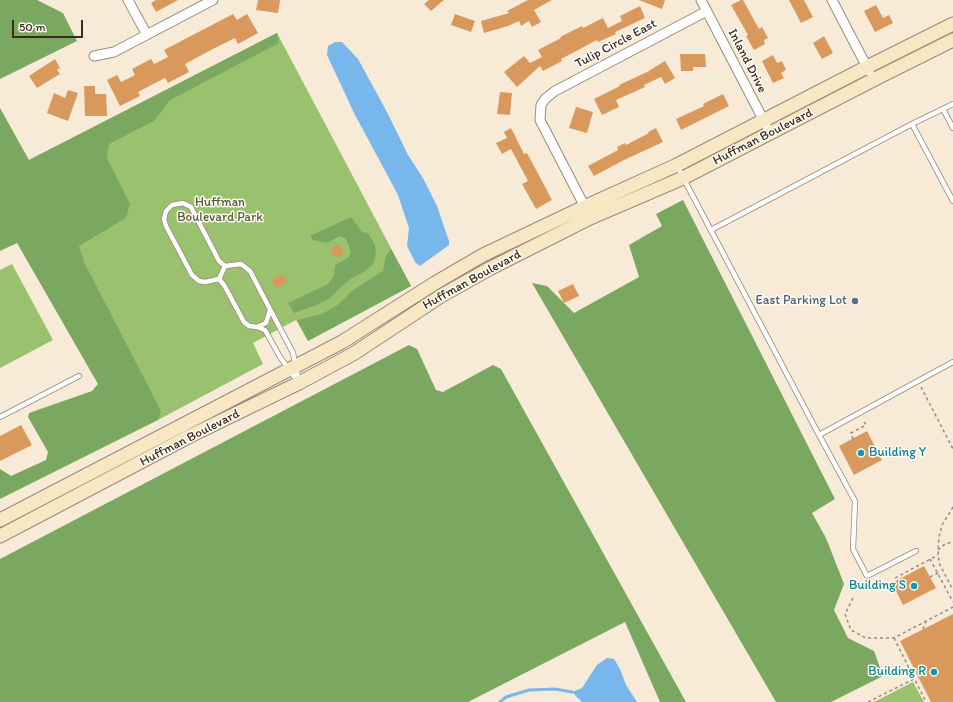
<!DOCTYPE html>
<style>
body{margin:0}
#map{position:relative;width:953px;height:702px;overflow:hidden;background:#f7ebd8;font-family:Itim,sans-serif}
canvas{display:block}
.scale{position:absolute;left:12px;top:20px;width:71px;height:18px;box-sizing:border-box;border:2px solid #3b2a1e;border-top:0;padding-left:5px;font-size:12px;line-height:14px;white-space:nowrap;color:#3b2a1e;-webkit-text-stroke:3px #fdfcf7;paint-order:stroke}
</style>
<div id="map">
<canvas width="953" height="702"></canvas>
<div class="scale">50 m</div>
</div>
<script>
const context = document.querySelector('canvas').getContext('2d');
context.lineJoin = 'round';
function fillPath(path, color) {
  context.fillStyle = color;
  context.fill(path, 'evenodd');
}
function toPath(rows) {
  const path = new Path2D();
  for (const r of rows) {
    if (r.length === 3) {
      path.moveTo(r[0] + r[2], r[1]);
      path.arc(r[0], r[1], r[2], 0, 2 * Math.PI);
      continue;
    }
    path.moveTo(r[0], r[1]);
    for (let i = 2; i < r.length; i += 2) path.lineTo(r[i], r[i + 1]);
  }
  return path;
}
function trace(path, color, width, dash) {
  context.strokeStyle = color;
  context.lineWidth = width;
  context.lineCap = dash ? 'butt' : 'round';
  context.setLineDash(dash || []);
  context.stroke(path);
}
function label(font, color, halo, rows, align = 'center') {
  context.font = font + ' Itim,sans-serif';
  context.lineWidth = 3;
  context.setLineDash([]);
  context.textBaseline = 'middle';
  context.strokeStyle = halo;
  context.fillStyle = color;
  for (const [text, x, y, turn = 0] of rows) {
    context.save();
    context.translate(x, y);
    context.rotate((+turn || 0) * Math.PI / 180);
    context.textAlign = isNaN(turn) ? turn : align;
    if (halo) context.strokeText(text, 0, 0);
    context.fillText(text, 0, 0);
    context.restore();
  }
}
const green = toPath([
 [277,33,411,286,308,341,296,320,253,343,263,364,158,420,29,160],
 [12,264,53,340,0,368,0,270],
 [913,682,924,702,874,702]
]);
const forest = toPath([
 [0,0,37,0,63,13,77,41,0,79],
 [277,33,279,43,170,100,154,121,109,144,107,158,130,204,126,218,79,246,84,262,161,411,158,420,0,499,0,469,11,476,46,460,48,452,28,417,29,413,92,391,98,384,17,243,0,251,0,108,29,160],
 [683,200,835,499,812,513,826,538,844,584,834,610,848,638,874,651,883,676,831,702,776,702,532,283,547,286,574,313,639,277,629,245,662,226,656,214],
 [351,217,362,232,368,233,375,245,376,255,373,264,365,271,350,279,330,298,317,305,294,313,288,303,328,284,334,275,335,265,349,257,351,252,346,239,340,236,326,243,313,240,310,236],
 [391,249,411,286,308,341,297,320,322,314,338,305,353,290,383,271,386,255],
 [409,345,417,349,436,390,443,392,493,365,501,369,686,702,660,702,625,622,468,702,0,702,0,559]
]);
const water = toPath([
 [335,42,342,42,358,59,387,112,408,155,423,178,437,206,449,241,449,245,420,266,415,262,407,246,409,228,398,195,354,113,327,55,328,46],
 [607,658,614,659,620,669,626,685,637,702,582,702,572,692,582,688,597,665]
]);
const stream = toPath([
 [500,702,506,697,529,690,555,689,572,692]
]);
const building = toPath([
 [156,0,178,0,156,12,151,3],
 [258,0,280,0,278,13,256,10],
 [429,0,444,0,431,11,424,4],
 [528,0,552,0,534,10,541,22,532,27,529,21,521,26,519,21,508,26,484,33,481,21,509,13,507,11],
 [639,0,665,0,662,9],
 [741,0,743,0,759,29,762,27,768,38,764,40,765,44,754,50,746,36,748,35,731,5],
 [789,0,804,0,813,17,801,23],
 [876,5,883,18,889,15,893,23,875,32,864,11],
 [640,6,645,18,615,32,616,34,598,42,597,40,561,59,562,61,543,71,540,66,517,87,504,72,524,56,530,63,542,57,538,50,561,38,560,37,582,26,583,28,603,18,608,28,622,21,620,16],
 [233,14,237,20,247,14,258,33,238,44,235,38,211,50,185,64,189,72,168,83,165,78,138,92,140,96,120,106,107,80,117,75,121,82,135,75,132,69,151,59,154,64,168,57,164,50],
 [455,14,475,21,471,32,451,25],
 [824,36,833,53,822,59,813,43],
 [680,54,705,54,706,67,693,67,693,71,681,71],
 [773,55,777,63,782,61,786,70,781,73,784,78,773,83,762,61],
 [55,59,60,68,57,70,60,74,37,88,29,76],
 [665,61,675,78,665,84,661,77,644,85,645,87,616,100,619,107,602,115,594,99,620,86,619,85,647,72],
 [84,86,95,86,95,94,106,94,107,116,85,116],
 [68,90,78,93,68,121,47,113,54,93,65,98],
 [500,92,512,93,510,115,497,114],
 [723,94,729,106,681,130,676,119,704,106,703,104],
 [576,107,593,112,587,133,569,128],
 [511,128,524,154,527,153,552,200,536,209,522,184,528,181,511,149,502,154,496,143,507,138,504,132],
 [656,128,663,142,624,160,594,176,588,166,618,150,617,147,625,143,626,145,649,133,648,132],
 [337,251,6],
 [282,274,287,282,276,288,271,280],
 [573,284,579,296,564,303,558,291],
 [21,425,32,445,0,461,0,436],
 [867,431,882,460,854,475,839,446],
 [924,566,936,588,903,605,892,583],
 [953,614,953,702,931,702,900,641]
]);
const path = toPath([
 [921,387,953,449],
 [853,439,851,433,866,425,863,420],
 [953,507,942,525,939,537,938,550,939,563,953,590],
 [938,550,945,544,953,542],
 [930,559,953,602],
 [930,577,938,573],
 [895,578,938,555],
 [853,598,845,614,851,630,866,638,894,638,953,607],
 [923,629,926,621],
 [894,638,926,702],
 [868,702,914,679]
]);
const lane = toPath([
 [943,109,953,128],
 [912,124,953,201],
 [677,166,819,435,953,362],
 [183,203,191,207,219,261,225,266,219,279,205,282,199,281,192,275,166,226,164,219,166,211,172,205,183,203],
 [711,230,912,124,953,104],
 [225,266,241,264,250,271,293,353,299,382],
 [219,279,224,285,244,322,249,326,257,327,265,330,280,357,298,382],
 [257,327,266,323,270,310],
 [0,417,79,376],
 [819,435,855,501,853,549,867,576,916,551]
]);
const street = toPath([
 [128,0,147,35],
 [701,0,766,125],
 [832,0,869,71],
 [94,56,114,52,213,0],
 [587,211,540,120,541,105,545,99,555,91,707,11]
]);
const secondary = toPath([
 [0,520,342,342,435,283,483,255,584,207,677,165,867,67,953,24],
 [0,536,190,436,299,383,353,354,441,296,489,269,590,218,683,178,873,80,953,40]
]);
const markers = [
 [855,301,4,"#5c6f8a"],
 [861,453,4,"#0f9aa8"],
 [914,586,4,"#0f9aa8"],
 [934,672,4,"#0f9aa8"]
];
const streetNames = [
 ["Tulip Circle East",616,44,-28],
 ["Inland Drive",747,61,63],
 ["Huffman Boulevard",763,137,-27],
 ["Huffman Boulevard",472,280,-29],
 ["Huffman Boulevard",190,438,-27]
];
const parkNames = [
 ["Huffman",220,203],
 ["Boulevard Park",220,218]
];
const serviceNames = [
 ["East Parking Lot",847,301]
];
const cultureNames = [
 ["Building Y",869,453,"left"],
 ["Building S",906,586],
 ["Building R",926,672]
];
fillPath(green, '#9ac26e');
fillPath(forest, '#7ba861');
fillPath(water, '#78b7eb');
trace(stream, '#78b7eb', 3);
fillPath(building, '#d9995c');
trace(lane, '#998a7b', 6);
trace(street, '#998a7b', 11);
trace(secondary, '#998a7b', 15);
trace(path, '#998a7b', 1.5, [3, 3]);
trace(lane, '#fff', 4.5);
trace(street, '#fff', 9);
trace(secondary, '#f8e7c3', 13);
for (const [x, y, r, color] of markers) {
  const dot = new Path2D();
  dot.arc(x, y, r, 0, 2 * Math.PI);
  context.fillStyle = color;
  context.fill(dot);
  trace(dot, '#fdfcf7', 1.5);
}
label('13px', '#3b2a1e', '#fdfcf7', streetNames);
label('13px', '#585836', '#fdfcf7', parkNames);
label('13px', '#4e5e75', '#fdfcf7', serviceNames, 'right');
label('13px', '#0d838f', '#fdfcf7', cultureNames, 'right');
</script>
